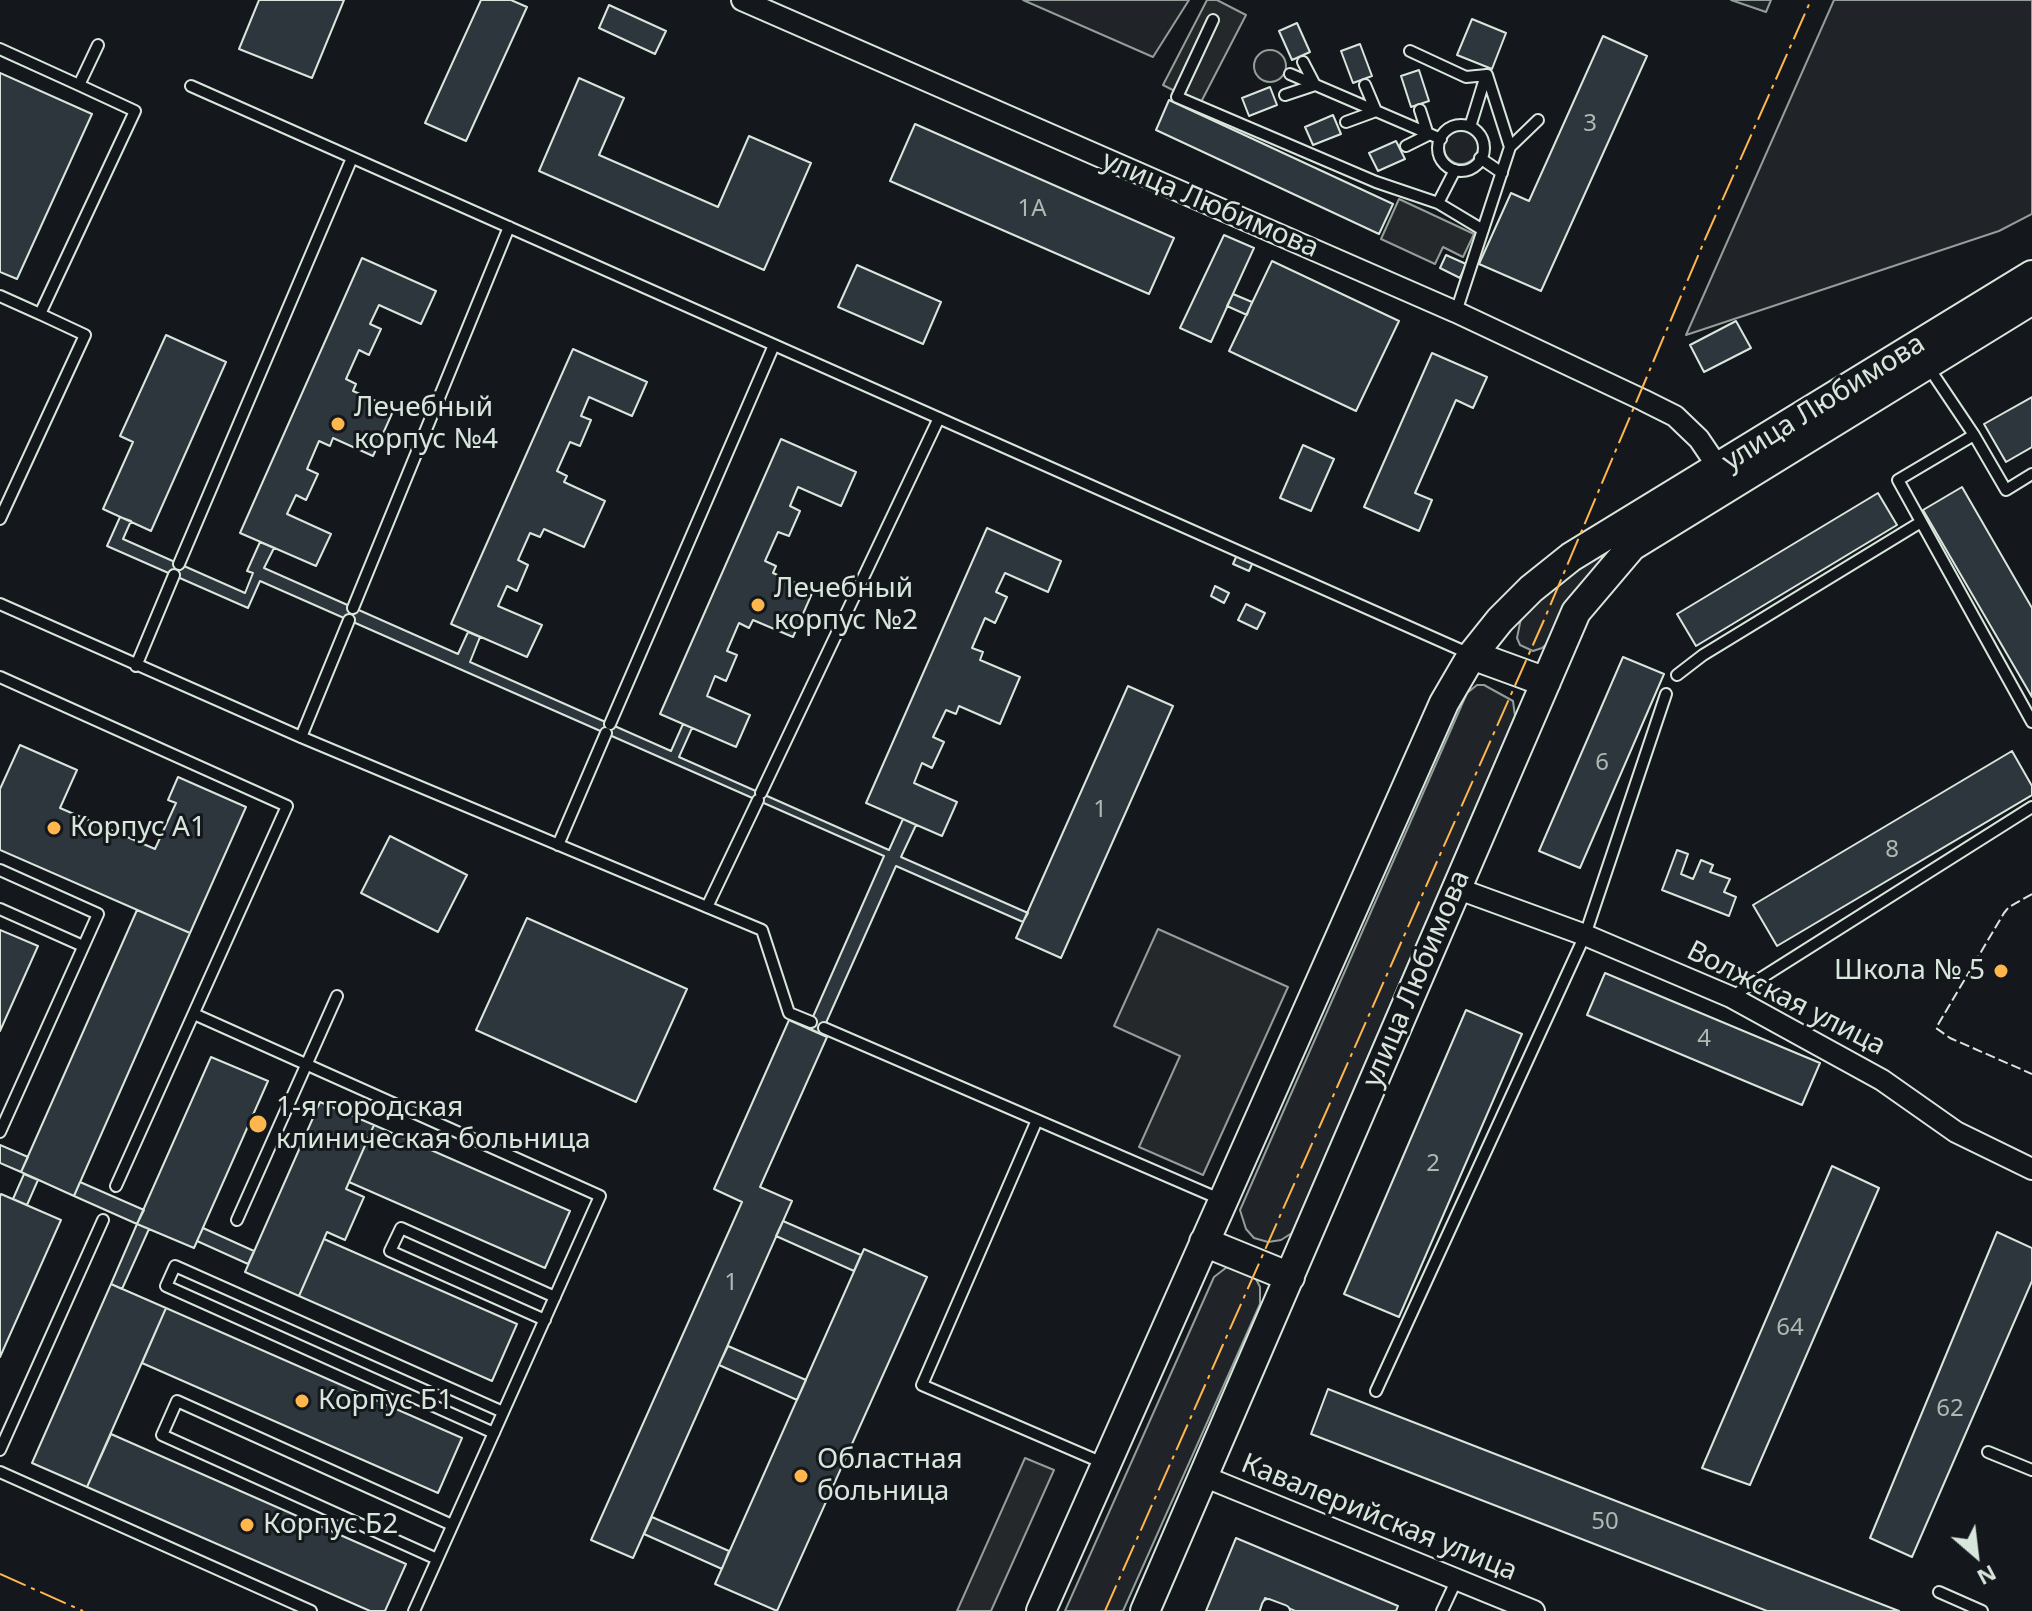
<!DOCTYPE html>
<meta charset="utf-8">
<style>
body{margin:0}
#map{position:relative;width:2032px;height:1611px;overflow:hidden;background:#14181c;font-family:"Noto Sans",sans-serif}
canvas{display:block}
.north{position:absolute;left:1936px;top:1515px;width:80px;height:80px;-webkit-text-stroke:6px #14181c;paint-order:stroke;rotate:152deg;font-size:22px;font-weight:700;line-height:32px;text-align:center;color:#d8e6dc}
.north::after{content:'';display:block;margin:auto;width:28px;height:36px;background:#d8e6dc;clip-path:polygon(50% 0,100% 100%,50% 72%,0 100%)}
</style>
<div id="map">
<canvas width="2032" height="1611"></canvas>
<div class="north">N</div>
</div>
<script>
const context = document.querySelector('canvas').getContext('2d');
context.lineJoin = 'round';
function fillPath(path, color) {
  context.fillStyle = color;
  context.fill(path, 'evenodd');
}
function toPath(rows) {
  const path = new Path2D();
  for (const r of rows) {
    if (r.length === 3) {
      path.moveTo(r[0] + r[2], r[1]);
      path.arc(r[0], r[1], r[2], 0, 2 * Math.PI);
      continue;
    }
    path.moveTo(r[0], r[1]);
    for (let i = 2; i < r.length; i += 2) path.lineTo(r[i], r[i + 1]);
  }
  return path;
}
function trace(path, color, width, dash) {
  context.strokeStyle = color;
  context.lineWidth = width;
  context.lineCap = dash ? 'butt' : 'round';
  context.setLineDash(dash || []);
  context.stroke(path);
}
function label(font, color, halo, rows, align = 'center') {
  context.font = font + ' "Noto Sans",sans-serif';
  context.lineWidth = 6;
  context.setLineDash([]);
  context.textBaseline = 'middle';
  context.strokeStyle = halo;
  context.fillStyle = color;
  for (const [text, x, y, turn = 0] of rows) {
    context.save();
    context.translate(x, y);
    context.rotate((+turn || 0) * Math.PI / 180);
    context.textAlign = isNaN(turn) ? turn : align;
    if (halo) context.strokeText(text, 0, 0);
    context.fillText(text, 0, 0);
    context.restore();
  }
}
const green = toPath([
 [1023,0,1189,0,1153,57,1023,0],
 [1731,0,1771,0,1766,12,1731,0],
 [1834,0,2032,0,2032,214,1999,231,1686,335,1834,0],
 [1270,66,16],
 [1461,147,17],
 [1608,550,1579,592,1549,642,1542,648,1533,651,1520,645,1517,638,1521,618,1539,598,1596,555,1608,550],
 [1477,685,1484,685,1513,701,1515,716,1292,1233,1281,1240,1268,1242,1254,1238,1246,1229,1240,1210,1467,693,1477,685],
 [1227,1267,1240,1267,1252,1271,1260,1287,1260,1304,1123,1611,1065,1611,1214,1277,1227,1267]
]);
const parking = toPath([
 [1207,0,1217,0,1246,15,1200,104,1163,85,1207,0],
 [1399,199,1474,234,1463,257,1443,247,1435,264,1381,239,1399,199],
 [1158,929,1288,987,1203,1175,1139,1147,1180,1056,1114,1026,1158,929],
 [1025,1458,1054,1470,991,1611,957,1611,1025,1458]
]);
const building = toPath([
 [259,0,344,0,312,78,239,49,259,0],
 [481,0,511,0,527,7,466,141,425,123,481,0],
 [609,5,666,31,655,54,599,28,609,5],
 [1472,19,1506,33,1492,69,1457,55,1472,19],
 [1297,23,1310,52,1292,60,1279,31,1297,23],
 [1603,36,1647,56,1541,291,1479,264,1511,193,1529,201,1603,36],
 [1360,44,1372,76,1353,83,1341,51,1360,44],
 [1419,70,1429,101,1411,107,1401,76,1419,70],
 [0,73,92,114,17,279,0,272,0,73],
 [579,78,624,98,599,155,718,207,749,136,811,163,764,270,539,171,579,78],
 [1270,87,1277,105,1249,116,1242,98,1270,87],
 [1169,100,1393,204,1379,234,1156,130,1169,100],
 [1333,115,1341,134,1313,145,1305,127,1333,115],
 [915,124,1174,238,1149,294,890,181,915,124],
 [1396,141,1405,159,1378,171,1369,153,1396,141],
 [1224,235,1254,248,1211,342,1180,328,1224,235],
 [1446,255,1466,264,1460,278,1440,268,1446,255],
 [362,258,436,291,421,324,379,305,370,324,381,329,369,355,359,350,346,379,356,384,353,391,394,409,373,456,333,438,330,446,319,441,307,469,318,474,306,500,296,495,287,514,331,534,316,566,240,533,362,258],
 [1272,261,1399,321,1356,411,1229,351,1272,261],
 [857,265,941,302,923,344,838,307,857,265],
 [1233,294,1252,302,1247,315,1227,306,1233,294],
 [1736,321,1751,348,1704,372,1690,345,1736,321],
 [166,335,226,362,151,531,103,509,133,442,120,436,166,335],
 [573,349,647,382,632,416,589,397,581,416,591,420,580,446,570,442,557,471,567,476,564,482,605,501,584,547,544,529,540,537,530,533,518,560,528,565,517,591,507,586,498,606,542,625,527,657,451,624,573,349],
 [1432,353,1487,377,1473,408,1456,400,1415,493,1432,500,1419,531,1364,507,1432,353],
 [2032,397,2032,447,2006,462,1984,424,2032,397],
 [781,439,856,472,841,506,798,487,790,506,800,511,789,536,778,532,765,561,776,566,773,573,813,591,793,637,753,620,749,628,739,623,727,651,737,655,726,681,715,676,707,696,750,715,736,747,660,714,781,439],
 [1303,445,1334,459,1311,511,1280,498,1303,445],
 [1962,487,2032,608,2032,697,1923,510,1962,487],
 [1878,493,1897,525,1696,646,1677,614,1878,493],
 [120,517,131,521,123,539,245,593,253,573,247,571,260,542,274,548,264,568,458,654,468,632,480,637,470,662,671,751,683,724,692,728,679,757,889,850,903,819,916,825,901,857,1028,913,1023,922,896,866,821,1034,808,1028,884,856,260,581,248,608,107,546,120,517],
 [987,528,1061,561,1048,592,1005,573,996,592,1007,597,995,623,985,618,972,648,983,652,980,660,1020,677,1000,724,959,706,956,714,946,710,933,737,944,742,932,768,922,763,914,783,957,802,942,836,866,803,987,528],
 [1237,555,1253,562,1249,571,1233,564,1237,555],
 [1215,586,1229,593,1224,603,1211,596,1215,586],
 [1246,604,1265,613,1257,629,1238,620,1246,604],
 [1623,657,1664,674,1580,868,1539,851,1623,657],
 [1128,686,1173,706,1061,958,1016,938,1128,686],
 [20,745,77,770,60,808,155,849,176,803,168,800,178,777,246,807,190,933,0,850,0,789,20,745],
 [2012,751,2032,786,2032,795,1777,946,1753,905,2012,751],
 [390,836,467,875,438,932,361,893,390,836],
 [1677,850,1688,854,1681,874,1693,879,1701,860,1713,865,1710,872,1730,879,1724,892,1736,897,1729,916,1662,890,1677,850],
 [137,910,190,933,74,1196,21,1172,137,910],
 [527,918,687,989,636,1102,476,1030,527,918],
 [0,930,38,946,0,1031,0,930],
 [1605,973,1820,1063,1802,1105,1587,1015,1605,973],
 [1466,1010,1522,1034,1399,1317,1344,1294,1466,1010],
 [789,1020,827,1037,760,1187,792,1201,633,1558,591,1540,742,1202,714,1189,789,1020],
 [211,1057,268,1081,194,1248,137,1224,211,1057],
 [320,1102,374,1125,346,1189,364,1197,345,1240,327,1232,299,1296,245,1272,320,1102],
 [374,1125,570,1211,545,1268,349,1182,374,1125],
 [0,1145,28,1157,21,1172,0,1163,0,1145],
 [1832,1166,1879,1188,1750,1485,1702,1468,1832,1166],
 [24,1174,38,1180,27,1205,13,1199,24,1174],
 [80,1182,144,1210,137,1224,74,1196,80,1182],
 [1,1194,61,1220,0,1357,0,1197,1,1194],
 [783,1221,861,1255,854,1271,776,1236,783,1221],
 [137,1224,149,1229,122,1289,111,1284,137,1224],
 [203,1228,254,1251,248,1264,197,1241,203,1228],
 [1997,1232,2032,1248,2032,1281,1912,1557,1870,1538,1997,1232],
 [324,1239,517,1324,492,1381,299,1296,324,1239],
 [864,1249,927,1277,777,1611,715,1584,864,1249],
 [111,1284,166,1308,87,1487,32,1463,111,1284],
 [166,1308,462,1438,438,1493,142,1363,166,1308],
 [728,1346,806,1380,797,1400,719,1365,728,1346],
 [1328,1389,1899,1611,1767,1611,1311,1434,1328,1389],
 [111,1434,406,1564,385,1611,370,1611,87,1487,111,1434],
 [652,1517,729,1551,722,1569,644,1534,652,1517],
 [1236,1538,1398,1606,1396,1611,1295,1611,1265,1598,1260,1611,1206,1611,1236,1538]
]);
const service = toPath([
 [1213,20,1177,97,1376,182,1438,203,1483,230],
 [0,49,79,85],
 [1410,51,1466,77,1487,75,1510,147],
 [1290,74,1441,139],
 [191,86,1470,654],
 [1285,95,1315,85,1303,62],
 [1346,122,1376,111,1365,85],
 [1461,148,23],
 [1470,127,1486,75],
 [1406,146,1428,135,1420,110],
 [1480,158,1502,173],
 [1438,203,1455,170],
 [0,296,40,314],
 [1456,312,1510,147,1538,120],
 [1927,365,1974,435,2006,490,2032,474],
 [1974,435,1898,480,2032,722],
 [0,519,85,335,40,314,135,111,79,85,98,45],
 [179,564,352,158],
 [0,604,301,737,762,930,789,1013,811,1022],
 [353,608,509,227],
 [136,666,174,575],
 [1677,675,1703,655,1921,522],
 [0,677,287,806,116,1186],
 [610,724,774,345],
 [301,737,349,620],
 [761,793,939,418],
 [558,845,606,733],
 [0,870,98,914,0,1132],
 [707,907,758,800],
 [0,909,83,946],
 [1731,997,2032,807],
 [194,1014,600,1196,414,1611],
 [824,1028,1222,1200],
 [1037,1120,922,1385,1103,1463],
 [237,1220,337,996],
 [545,1320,390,1251,401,1228,555,1297],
 [1376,1391,1585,935,1666,694],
 [494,1433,166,1286,175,1266,503,1412],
 [0,1450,103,1220],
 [1988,1452,2032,1470],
 [0,1472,311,1611],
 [437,1559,162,1435,177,1401,452,1525],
 [1939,1592,1982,1611],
 [1266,1611,1268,1605,1284,1611],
 [1442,1611,1457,1579]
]);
const minor = toPath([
 [742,0,1456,312,1643,400,1675,416,1699,439,1724,476],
 [1457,886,1467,892,1585,935,1731,997,1882,1080,1956,1132,2032,1169],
 [1203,1476,1534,1611]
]);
const secondary = toPath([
 [1472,655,1546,682],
 [1204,1242,1290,1277],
 [1041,1611,1444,703,1472,655,1500,620,1531,589,1571,557,2032,275],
 [1145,1611,1576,612,1632,546,2032,300]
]);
const fence = toPath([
 [2032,894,2009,907,2004,913,1936,1028,1950,1038,2032,1074]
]);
const power = toPath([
 [0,1574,83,1611],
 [1105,1611,1544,620,1706,237,1811,0]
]);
const markers = [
 [338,424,8,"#ffb74d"],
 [758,605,8,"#ffb74d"],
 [54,828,8,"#ffb74d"],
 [2001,971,8,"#ffb74d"],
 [258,1124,10,"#ffb74d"],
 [302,1401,8,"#ffb74d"],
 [801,1476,8,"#ffb74d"],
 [247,1525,8,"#ffb74d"]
];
const numberNames = [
 ["3",1590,124],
 ["1А",1032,209],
 ["6",1602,763],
 ["1",1100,810],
 ["8",1892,850],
 ["4",1704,1039],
 ["2",1433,1164],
 ["1",731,1283],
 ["64",1790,1328],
 ["62",1950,1409],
 ["50",1605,1522]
];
const streetNames = [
 ["улица Любимова",1210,205,23],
 ["улица Любимова",1824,403,-32],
 ["улица Любимова",1417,979,-67],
 ["Волжская улица",1786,999,27],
 ["Кавалерийская улица",1379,1518,22]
];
const poiNames = [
 ["Лечебный",354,408],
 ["корпус №4",354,440],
 ["Лечебный",774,589],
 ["корпус №2",774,621],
 ["Корпус А1",70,828],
 ["Школа № 5",1985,971,"right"],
 ["1-я городская",276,1108],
 ["клиническая больница",276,1140],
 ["Корпус Б1",318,1401],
 ["Областная",817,1460],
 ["больница",817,1492],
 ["Корпус Б2",263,1525]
];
fillPath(green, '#202428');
trace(green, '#939e99', 2);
fillPath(parking, '#24282b');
trace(parking, '#939e99', 2);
fillPath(building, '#2c363c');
trace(building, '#d8e6dc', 2);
trace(service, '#d8e6dc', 14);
trace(minor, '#d8e6dc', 24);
trace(secondary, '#d8e6dc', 32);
trace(service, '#14181c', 10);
trace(minor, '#14181c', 20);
trace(secondary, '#14181c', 28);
trace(fence, '#d8e6dc', 2, [10, 4]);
trace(power, '#ffb74d', 2, [28, 6, 4, 6]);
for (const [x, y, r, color] of markers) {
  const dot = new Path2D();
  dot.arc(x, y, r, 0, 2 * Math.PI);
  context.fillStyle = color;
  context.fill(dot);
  trace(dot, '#14181c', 3);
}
label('24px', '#adbab4', null, numberNames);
label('28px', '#d8e6dc', '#14181c', streetNames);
label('28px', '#d8e6dc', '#14181c', poiNames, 'left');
</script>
